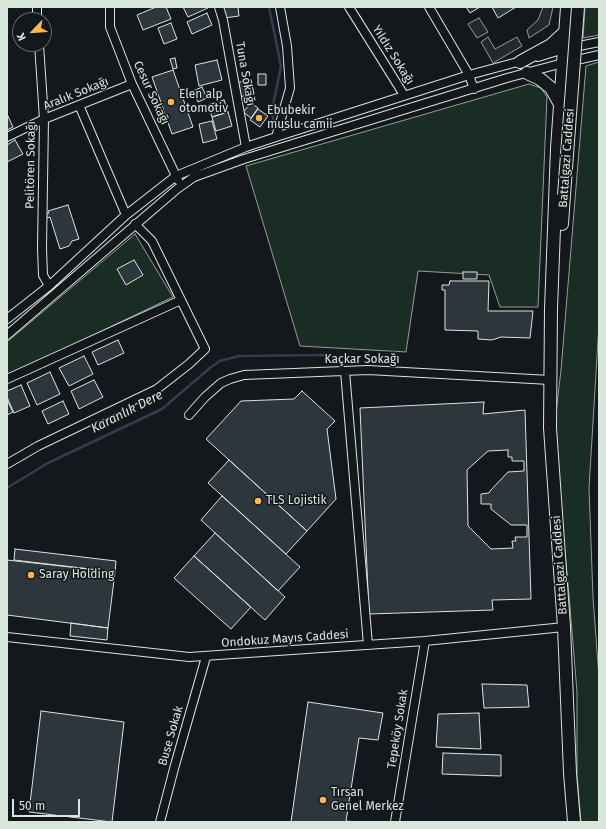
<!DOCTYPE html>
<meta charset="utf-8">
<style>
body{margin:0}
#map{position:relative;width:606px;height:829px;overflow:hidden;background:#14181c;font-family:"Fira Sans",sans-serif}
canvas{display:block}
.frame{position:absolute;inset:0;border:8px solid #d8e6dc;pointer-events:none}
.north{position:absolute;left:12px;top:12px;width:40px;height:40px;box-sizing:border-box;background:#14181c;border:1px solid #626a69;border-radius:50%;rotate:245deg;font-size:11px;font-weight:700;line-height:16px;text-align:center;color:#d8e6dc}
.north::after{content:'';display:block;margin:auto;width:14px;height:18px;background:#ffb74d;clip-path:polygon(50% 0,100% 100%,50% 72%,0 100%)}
.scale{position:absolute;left:12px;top:799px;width:68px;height:18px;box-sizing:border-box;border:2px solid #d8e6dc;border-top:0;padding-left:5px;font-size:12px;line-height:14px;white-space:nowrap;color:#d8e6dc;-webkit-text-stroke:3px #14181c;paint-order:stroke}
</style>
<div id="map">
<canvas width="606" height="829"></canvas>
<div class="frame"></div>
<div class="north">K</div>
<div class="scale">50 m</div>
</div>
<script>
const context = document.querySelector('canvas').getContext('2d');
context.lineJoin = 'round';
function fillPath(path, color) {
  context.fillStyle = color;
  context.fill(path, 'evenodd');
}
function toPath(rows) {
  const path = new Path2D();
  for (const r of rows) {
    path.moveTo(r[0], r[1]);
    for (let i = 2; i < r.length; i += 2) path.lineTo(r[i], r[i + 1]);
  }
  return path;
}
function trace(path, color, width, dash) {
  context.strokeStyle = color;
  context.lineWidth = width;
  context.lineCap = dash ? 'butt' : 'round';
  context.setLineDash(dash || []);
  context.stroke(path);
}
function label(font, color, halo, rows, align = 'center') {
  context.font = font + ' "Fira Sans",sans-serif';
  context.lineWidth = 3;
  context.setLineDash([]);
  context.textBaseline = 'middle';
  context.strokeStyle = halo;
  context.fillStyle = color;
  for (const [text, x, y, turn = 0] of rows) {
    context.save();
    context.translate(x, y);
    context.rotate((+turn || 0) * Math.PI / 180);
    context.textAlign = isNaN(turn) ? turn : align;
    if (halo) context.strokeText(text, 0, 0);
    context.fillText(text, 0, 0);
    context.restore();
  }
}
const green = toPath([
 [585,7,599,7,599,35,583,38,585,7],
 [599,62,599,324,589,488,593,597,599,678,599,822,581,822,577,775,577,692,569,595,558,481,556,413,561,370,586,66,599,62],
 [529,84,541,88,547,97,538,307,500,307,489,275,418,271,406,352,300,346,246,166,529,84],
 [135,234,173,297,7,376,7,342,135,234]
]);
const parking = toPath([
 [543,7,553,7,549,25,529,38,527,30,538,20,543,7],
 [479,18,488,32,477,38,468,24,479,18],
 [488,37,495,49,517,37,522,46,493,63,481,42,488,37]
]);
const stream = toPath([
 [269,7,281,66,272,110,274,126],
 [7,488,46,464,162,409,211,367,220,361,239,356,326,355]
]);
const building = toPath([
 [156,7,166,7,171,19,143,30,137,15,156,7],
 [183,7,208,7,208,8,188,17,183,7],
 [223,7,238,7,239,16,224,18,223,7],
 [466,7,480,7,470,13,466,7],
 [492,7,516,7,498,18,492,7],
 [207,13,212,25,192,34,187,22,207,13],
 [171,23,177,39,164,44,158,28,171,23],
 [175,58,177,68,173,69,170,59,175,58],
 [217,60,222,80,199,86,195,65,217,60],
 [173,70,193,127,172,134,152,77,173,70],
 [258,74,266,74,266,85,258,85,258,74],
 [251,80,254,94,239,97,235,83,251,80],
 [202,87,207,98,198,102,193,91,202,87],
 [224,100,228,112,212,117,208,105,224,100],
 [251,103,258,108,251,118,243,112,251,103],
 [258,109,268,116,260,127,250,120,258,109],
 [228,112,232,126,216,131,212,117,228,112],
 [7,114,13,127,7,130,7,114],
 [212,121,217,139,203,143,199,124,212,121],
 [15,140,23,154,7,162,7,145,15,140],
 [68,205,79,239,72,241,69,246,60,249,50,217,47,218,46,214,49,213,48,211,68,205],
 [134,260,143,275,126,285,117,269,134,260],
 [463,272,477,272,477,279,463,279,463,272],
 [450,281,489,281,488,311,533,311,530,338,501,337,492,340,478,339,478,331,445,330,445,290,442,290,442,285,449,285,450,281],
 [118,340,124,353,98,365,92,352,118,340],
 [84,356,93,374,69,386,59,368,84,356],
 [50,372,60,394,37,405,27,383,50,372],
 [94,380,103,397,79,409,71,391,94,380],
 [21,385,30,406,14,413,7,397,7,391,21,385],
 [302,391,335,421,327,429,336,499,307,531,206,439,241,401,294,399,302,391],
 [7,400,13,412,7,415,7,400],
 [63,401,69,414,48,424,42,411,63,401],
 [484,402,483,414,525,410,531,599,492,600,493,610,369,614,360,408,484,402],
 [508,450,508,457,512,457,512,461,524,461,524,471,508,472,490,491,489,493,481,494,481,504,491,504,491,509,511,525,527,525,527,537,515,537,516,541,512,541,513,548,491,549,468,526,467,470,488,451,508,450],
 [229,460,307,531,286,554,208,483,229,460],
 [222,496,300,567,278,591,201,520,222,496],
 [215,533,285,597,265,620,194,556,215,533],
 [15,549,116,561,115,572,14,560,15,549],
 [194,556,251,607,231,629,174,578,194,556],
 [7,560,115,572,108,628,7,615,7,560],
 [71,623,108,628,107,640,70,636,71,623],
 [482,684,527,685,529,707,484,708,482,684],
 [308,702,383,713,378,740,359,738,346,821,357,822,291,822,308,702],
 [41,711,124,722,112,822,29,812,41,711],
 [479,713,481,749,436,747,438,714,479,713],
 [443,753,501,755,501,776,442,774,443,753]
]);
const minor = toPath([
 [37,7,37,20],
 [110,7,110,27,132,84,178,180],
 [219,7,223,20,246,147],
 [349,7,404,95],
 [429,7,469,75,474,89],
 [39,44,44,119,42,248,43,275,49,286],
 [538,57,564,49,599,42],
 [79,105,126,215],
 [7,137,44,119,132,84],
 [276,137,290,88,287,46,280,7],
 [7,319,49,286,126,215,176,176,246,147,276,137,469,75,525,60],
 [7,335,177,189,194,177,244,159,507,78,563,63,599,55],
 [345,371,368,645],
 [7,379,181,300],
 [189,415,205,397,221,383,230,379,244,375,368,370,550,380],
 [7,464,38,446,157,389,189,364,205,349,152,241,135,224],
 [7,637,189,657,425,641,564,627],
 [160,822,175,765,206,657],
 [395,822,425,641]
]);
const secondary = toPath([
 [567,7,557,148,551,309,550,428,564,627,570,773,574,822],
 [520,62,551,45,565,32],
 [527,73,540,79,551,88,560,104],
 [562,224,564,195]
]);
const secondaryBridge = toPath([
 [564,195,578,7]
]);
const markers = [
 [171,102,4,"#ffb74d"],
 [259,118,4,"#ffb74d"],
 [258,501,4,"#ffb74d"],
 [31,575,4,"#ffb74d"],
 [323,800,4,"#ffb74d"]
];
const streetNames = [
 ["Yıldız Sokağı",393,55,58],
 ["Tuna Sokağı",245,74,80],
 ["Cesur Sokağı",151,93,65],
 ["Aralık Sokağı",76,94,-22],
 ["Battalgazi Caddesi",567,158,-86],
 ["Pelitören Sokağı",31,165,-89],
 ["Kaçkar Sokağı",362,360],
 ["Battalgazi Caddesi",560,565,-94],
 ["Ondokuz Mayıs Caddesi",285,639,-4],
 ["Tepeköy Sokak",398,729,-81],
 ["Buse Sokak",171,736,-74]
];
const poiNames = [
 ["Elen alp",179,95],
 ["otomotiv",179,109],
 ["Ebubekir",267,111],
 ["muslu camii",267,125],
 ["TLS Lojistik",266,501],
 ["Saray Holding",39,575],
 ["Tırsan",331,793],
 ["Genel Merkez",331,807]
];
const waterNames = [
 ["Karanlık Dere",127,412,-27]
];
fillPath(green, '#1a2d24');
trace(green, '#939e99', 1);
fillPath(parking, '#24282b');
trace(parking, '#939e99', 1);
trace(stream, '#2f3f4d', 2.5);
fillPath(building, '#2c363c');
trace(building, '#d8e6dc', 1);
trace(minor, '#d8e6dc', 10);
trace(secondary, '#d8e6dc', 14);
trace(minor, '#14181c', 8);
trace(secondary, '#14181c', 12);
trace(secondaryBridge, '#d8e6dc', 14, []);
trace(secondaryBridge, '#14181c', 12);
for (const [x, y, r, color] of markers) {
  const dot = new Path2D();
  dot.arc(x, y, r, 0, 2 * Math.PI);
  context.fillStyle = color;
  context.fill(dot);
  trace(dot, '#14181c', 1.5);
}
label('12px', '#d8e6dc', '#14181c', streetNames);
label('12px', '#d8e6dc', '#14181c', poiNames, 'left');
label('italic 13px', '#d8e6dc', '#14181c', waterNames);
</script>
